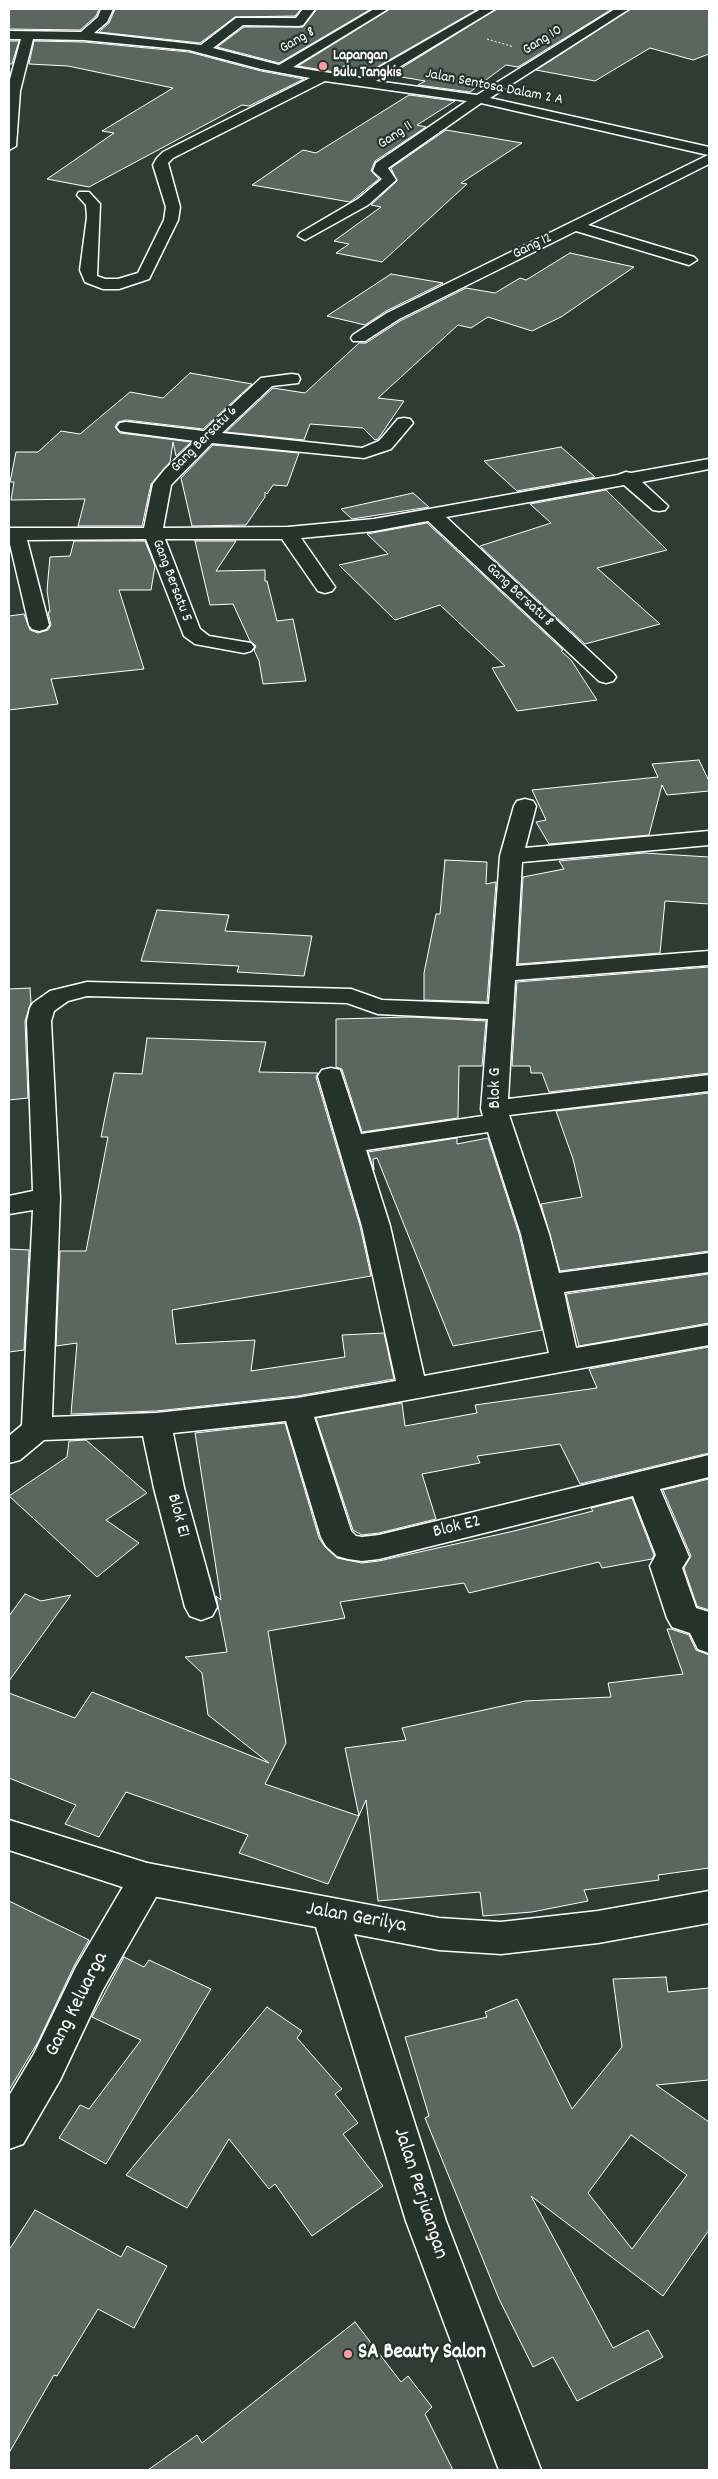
<!DOCTYPE html>
<style>
body{margin:0}
#map{position:relative;width:718px;height:2479px;overflow:hidden;background:#2f3b35;font-family:Dekko,sans-serif}
canvas{display:block}
.frame{position:absolute;inset:0;border:10px solid #fff;pointer-events:none}
</style>
<div id="map">
<canvas width="718" height="2479"></canvas>
<div class="frame"></div>
</div>
<script>
const context = document.querySelector('canvas').getContext('2d');
context.lineJoin = 'round';
function fillPath(path, color) {
  context.fillStyle = color;
  context.fill(path, 'evenodd');
}
function toPath(rows) {
  const path = new Path2D();
  for (const r of rows) {
    path.moveTo(r[0], r[1]);
    for (let i = 2; i < r.length; i += 2) path.lineTo(r[i], r[i + 1]);
  }
  return path;
}
function trace(path, color, width, dash) {
  context.strokeStyle = color;
  context.lineWidth = width;
  context.lineCap = dash ? 'butt' : 'round';
  context.setLineDash(dash || []);
  context.stroke(path);
}
function label(font, color, halo, rows, align = 'center') {
  context.font = font + ' Dekko,sans-serif';
  context.lineWidth = 4.5;
  context.setLineDash([]);
  context.textBaseline = 'middle';
  context.strokeStyle = halo;
  context.fillStyle = color;
  for (const [text, x, y, turn = 0] of rows) {
    context.save();
    context.translate(x, y);
    context.rotate((+turn || 0) * Math.PI / 180);
    context.textAlign = isNaN(turn) ? turn : align;
    if (halo) context.strokeText(text, 0, 0);
    context.fillText(text, 0, 0);
    context.restore();
  }
}
const building = toPath([
 [9,9,99,9,96,16,80,30,9,29,9,9],
 [115,9,301,9,295,16,235,17,200,43,99,32,109,23,115,9],
 [317,9,371,9,279,63,217,47,244,27,303,27,317,9],
 [390,9,478,9,370,71,344,66,334,72,298,66,390,9],
 [497,9,612,9,518,67,506,65,470,92,418,85,425,81,390,75,497,9],
 [631,9,709,9,709,54,693,60,650,48,595,81,536,70,631,9],
 [9,41,19,41,12,64,9,64,9,41],
 [34,41,84,42,189,52,261,71,304,79,249,106,242,105,89,187,47,179,114,133,102,131,173,88,68,66,29,64,34,41],
 [409,95,455,101,417,125,426,127,375,161,371,171,379,179,350,202,252,185,303,150,316,153,409,95],
 [446,130,522,143,461,183,467,184,382,262,336,253,349,244,334,241,381,207,371,205,397,181,391,168,446,130],
 [570,253,634,267,561,317,532,331,488,317,471,328,458,325,378,398,404,401,378,439,375,440,363,428,310,424,304,440,226,432,273,388,305,393,359,343,366,343,400,321,466,288,495,293,520,278,526,280,570,253],
 [391,274,443,283,386,311,365,325,327,316,391,274],
 [190,373,252,384,203,429,126,420,118,422,115,427,120,433,191,442,176,456,173,442,170,462,151,484,142,526,78,526,85,499,11,500,14,482,10,482,16,452,38,452,61,431,80,434,130,392,163,398,190,373],
 [213,445,299,453,287,486,273,485,267,494,265,492,265,497,246,525,192,526,181,478,213,445],
 [561,447,595,477,517,491,484,461,561,447],
 [606,490,667,550,597,568,660,624,585,644,480,546,551,523,530,504,606,490],
 [413,493,429,507,352,519,341,509,413,493],
 [427,523,563,650,561,651,571,660,597,700,517,711,492,668,505,666,440,605,395,620,339,565,388,554,367,534,427,523],
 [74,541,145,541,155,566,151,590,119,590,144,669,51,679,58,704,9,710,9,616,24,614,30,630,38,633,48,630,51,625,48,612,50,612,47,590,50,557,70,556,74,541],
 [195,541,236,541,216,571,265,570,265,581,267,581,277,621,293,619,306,681,263,684,259,661,254,650,256,646,250,641,233,604,210,605,195,541],
 [699,760,709,781,709,791,667,795,662,785,649,835,549,844,536,822,546,820,532,790,658,777,652,764,699,760],
 [644,853,709,857,709,904,665,901,660,953,518,964,523,877,564,869,559,861,644,853],
 [445,860,487,862,486,884,496,882,487,1002,424,1000,424,973,436,914,440,914,445,860],
 [157,910,229,915,225,931,312,936,304,976,237,972,239,966,141,961,157,910],
 [709,967,709,1073,549,1092,542,1073,531,1073,530,1066,512,1066,517,982,709,967],
 [30,988,31,1002,25,1021,28,1098,9,1100,9,989,30,988],
 [411,1017,486,1021,482,1066,459,1066,458,1118,362,1132,342,1069,336,1067,336,1019,411,1017],
 [147,1038,266,1042,259,1072,318,1073,316,1077,360,1226,371,1276,172,1310,176,1344,255,1340,251,1371,345,1357,342,1335,384,1333,394,1379,297,1396,156,1411,71,1414,77,1343,56,1346,60,1251,86,1251,108,1137,101,1137,114,1073,142,1074,147,1038],
 [709,1093,709,1251,560,1271,541,1204,582,1197,573,1159,556,1111,709,1093],
 [457,1138,457,1144,488,1138,519,1234,542,1330,453,1346,377,1158,373,1159,374,1170,368,1152,457,1138],
 [9,1249,29,1250,24,1350,9,1352,9,1249],
 [709,1274,709,1323,579,1346,566,1294,709,1274],
 [709,1347,709,1453,580,1484,560,1444,477,1456,480,1463,422,1474,436,1519,379,1533,362,1535,353,1530,316,1418,402,1403,405,1426,477,1413,475,1405,597,1388,589,1369,709,1347],
 [285,1423,319,1538,325,1547,337,1558,362,1563,379,1561,514,1531,593,1511,591,1508,632,1498,654,1555,652,1559,602,1568,599,1562,469,1593,464,1583,340,1602,345,1618,268,1631,286,1743,265,1784,359,1816,345,1748,406,1740,402,1728,525,1701,611,1697,608,1683,683,1674,667,1629,671,1629,689,1635,696,1650,709,1655,709,1868,658,1875,659,1880,584,1890,588,1901,532,1912,483,1916,480,1892,378,1901,366,1800,328,1884,239,1853,248,1835,126,1792,99,1837,65,1824,76,1805,9,1778,9,1693,75,1718,92,1692,269,1763,208,1715,202,1673,185,1657,227,1652,216,1596,221,1600,195,1433,285,1423],
 [86,1440,147,1493,106,1520,139,1543,97,1577,9,1496,67,1457,69,1441,86,1440],
 [709,1479,709,1610,697,1606,684,1568,691,1556,663,1490,709,1479],
 [25,1594,41,1601,71,1595,9,1681,9,1616,25,1594],
 [9,1901,89,1940,74,1966,38,2042,9,2090,9,1901],
 [124,1957,144,1967,149,1960,211,1989,106,2164,59,2138,80,2105,89,2109,141,2040,92,2017,124,1957],
 [666,1977,668,1992,709,1988,709,2080,656,2085,709,2122,709,2230,663,2296,531,2196,613,2348,648,2330,663,2357,577,2401,553,2357,533,2367,499,2299,425,2118,429,2116,405,2037,487,2017,485,2012,517,1999,572,2109,622,2047,613,1979,666,1977],
 [631,2135,687,2175,632,2249,588,2193,631,2135],
 [267,2007,302,2031,297,2038,342,2089,335,2094,358,2123,343,2134,383,2186,312,2236,275,2184,269,2189,229,2139,187,2208,126,2175,267,2007],
 [35,2210,121,2257,127,2246,167,2266,134,2328,98,2309,57,2376,54,2375,9,2453,9,2250,35,2210],
 [355,2322,401,2382,408,2376,432,2407,425,2414,453,2470,148,2470,197,2435,202,2443,355,2322]
]);
const path = toPath([
 [487,39,514,47]
]);
const street = toPath([
 [101,9,113,9,107,22,94,33,201,45,236,18,296,18,303,9,315,9,303,25,299,26,243,25,213,48,279,65,374,9,388,9,293,67,361,78,481,9,495,9,376,81,477,95,615,9,629,9,490,98,709,147,709,164,588,225,694,257,697,260,689,265,576,231,399,319,365,341,353,341,351,338,353,335,387,313,708,155,481,103,388,168,396,180,368,205,305,240,298,236,300,233,358,199,382,179,373,171,376,163,467,101,325,81,173,158,168,163,180,207,178,220,149,279,119,289,103,289,85,282,80,270,87,217,86,205,77,195,79,192,89,192,100,204,97,276,105,279,118,279,138,273,164,220,166,207,153,165,157,158,163,152,310,78,261,69,189,50,84,40,33,39,20,91,16,146,9,150,9,83,21,39,9,39,9,31,81,32,98,17,101,9],
 [292,374,298,375,300,379,298,383,272,386,222,433,362,448,379,441,398,419,404,418,410,419,413,423,391,449,364,458,212,443,171,485,163,528,288,527,374,519,618,475,626,472,631,473,709,459,709,469,642,482,668,506,665,510,659,511,653,510,624,485,446,517,613,673,616,677,613,681,606,683,599,681,428,521,374,531,301,538,335,587,332,591,325,593,318,591,282,539,165,539,200,629,209,636,251,643,254,647,251,651,244,653,195,644,184,636,146,539,27,540,49,625,46,629,39,631,32,629,29,625,9,540,9,528,144,528,153,484,165,469,195,441,126,432,120,431,117,427,120,423,126,422,204,431,261,378,292,374],
 [525,799,533,801,536,806,525,848,709,831,709,845,522,862,516,966,709,951,709,965,515,980,508,1099,709,1075,709,1091,509,1115,549,1234,559,1273,709,1253,709,1272,564,1292,576,1348,709,1325,709,1345,314,1417,351,1531,356,1536,362,1537,379,1535,709,1455,709,1477,660,1489,689,1557,682,1568,696,1608,709,1612,709,1653,698,1649,690,1633,672,1627,667,1618,650,1566,656,1555,633,1496,379,1559,362,1561,348,1559,337,1556,326,1546,321,1537,286,1421,173,1433,184,1488,217,1607,212,1616,201,1620,190,1616,185,1607,154,1488,143,1436,44,1440,20,1460,9,1463,9,1436,22,1425,33,1210,9,1214,9,1196,33,1191,27,1021,30,1008,33,1003,50,991,87,982,351,989,382,1000,489,1004,500,856,514,806,517,801,525,799],
 [87,996,347,1003,378,1014,488,1019,481,1109,483,1116,361,1134,340,1070,331,1068,322,1070,318,1076,362,1226,396,1381,297,1398,156,1413,52,1417,60,1198,51,1021,54,1011,68,1001,87,996],
 [488,1132,521,1234,549,1353,424,1376,390,1226,366,1150,488,1132],
 [147,1863,160,1868,165,1879,160,1890,102,1991,60,2080,23,2144,9,2149,9,2096,34,2054,76,1967,134,1868,147,1863]
]);
const secondary = toPath([
 [9,1820,147,1863,439,1918,501,1922,598,1911,709,1891,709,1923,598,1943,501,1954,439,1950,354,1934,446,2221,541,2470,499,2470,406,2221,316,1927,147,1895,9,1850,9,1820]
]);
const markers = [
 [323,66,5,"#ff9aa2"],
 [348,2354,5,"#ff9aa2"]
];
const farStreetnames = [
 ["Gang 8",298,41,-30],
 ["Gang 10",543,41,-32],
 ["Jalan Sentosa Dalam 2 A",494,88,11],
 ["Gang 11",396,136,-34],
 ["Gang 12",533,247,-26],
 ["Gang Bersatu 6",205,440,-45],
 ["Gang Bersatu 5",171,581,69],
 ["Gang Bersatu 8",519,596,43]
];
const farPoinames = [
 ["Lapangan",333,57],
 ["Bulu Tangkis",333,74]
];
const streetNames = [
 ["Blok G",497,1088,-90],
 ["Blok E1",177,1516,75],
 ["Blok E2",457,1528,-14]
];
const nearStreetnames = [
 ["Jalan Gerilya",356,1919,10],
 ["Gang Keluarga",78,2005,-63],
 ["Jalan Perjuangan",419,2194,72]
];
const nearPoinames = [
 ["SA Beauty Salon",358,2354]
];
fillPath(building, '#5b6661');
trace(building, '#fff', 1);
trace(street, '#fff', 3);
trace(secondary, '#fff', 3);
trace(path, '#fff', 1, [2, 2]);
fillPath(street, '#26332d');
fillPath(secondary, '#26332d');
for (const [x, y, r, color] of markers) {
  const dot = new Path2D();
  dot.arc(x, y, r, 0, 2 * Math.PI);
  context.fillStyle = color;
  context.fill(dot);
  trace(dot, '#26332d', 2);
}
label('15px', '#fff', '#26332d', farStreetnames);
label('bold 15px', '#fff', '#26332d', farPoinames, 'left');
label('18px', '#fff', '#26332d', streetNames);
label('21px', '#fff', '#26332d', nearStreetnames);
label('bold 21px', '#fff', '#26332d', nearPoinames, 'left');
</script>
